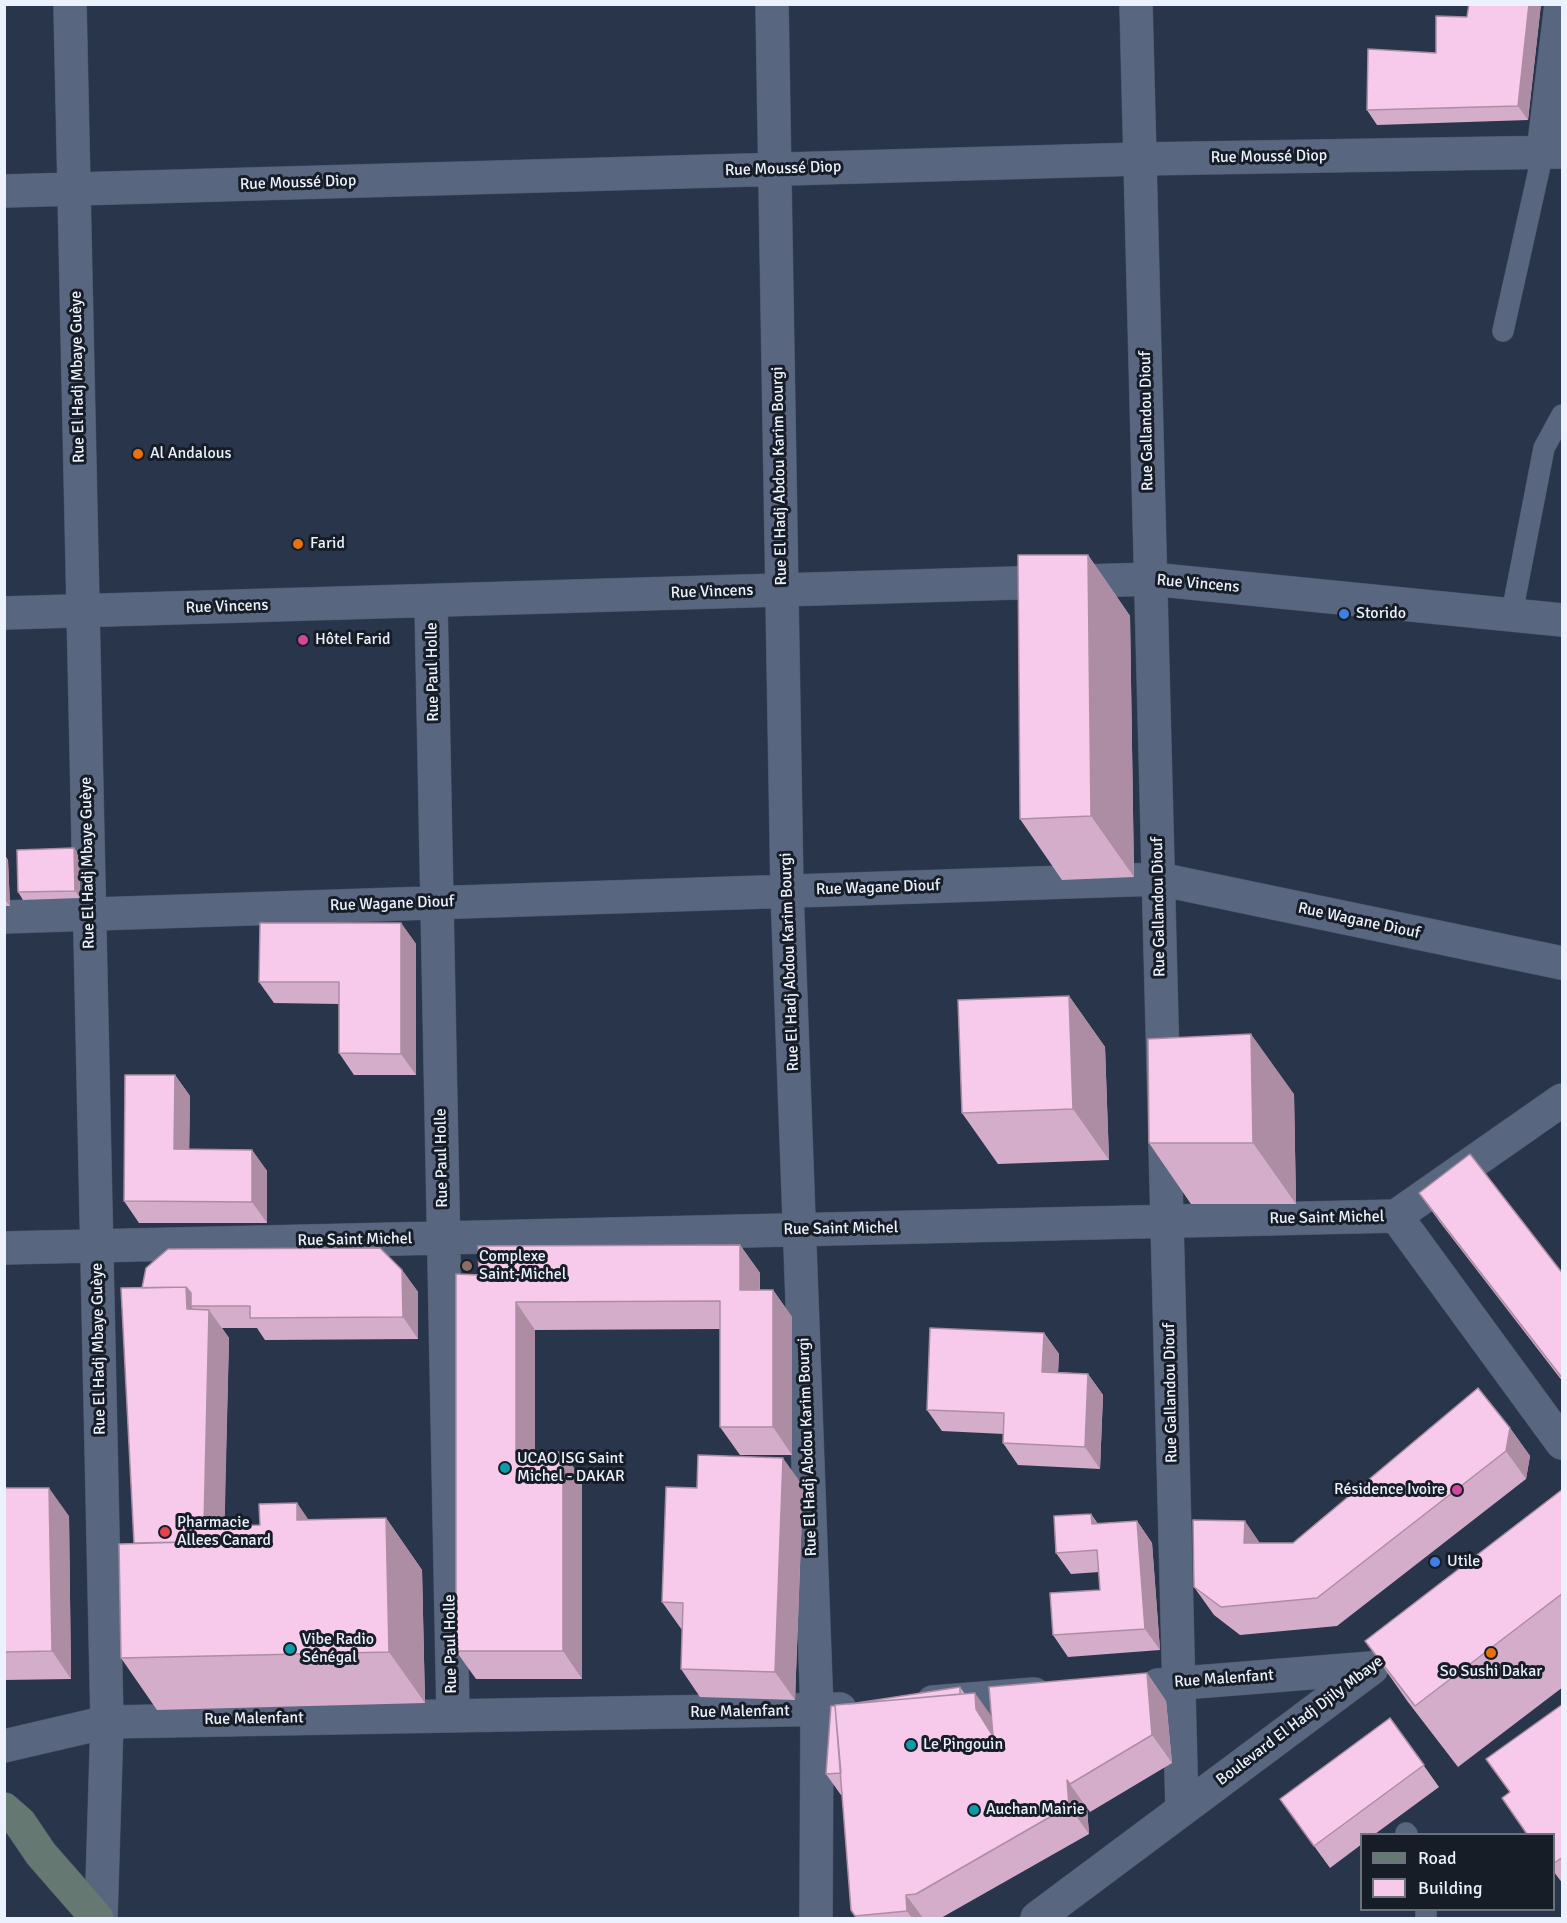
<!DOCTYPE html>
<meta charset="utf-8">
<style>
body{margin:0}
#map{position:relative;width:1567px;height:1923px;overflow:hidden;background:#29354b;font-family:Signika,sans-serif}
canvas{display:block}
.frame{position:absolute;inset:0;border:6px solid #ebf1fd;pointer-events:none}
.legend{position:absolute;left:1360px;top:1833px;width:195px;height:78px;box-sizing:border-box;background:#171d27;border:2px solid #6c727d;margin:0;padding:8px 10px;list-style:none;font-size:18px;color:#ebf1fd}
.legend li{display:flex;align-items:center;gap:12px;height:30px}
.legend b{width:30px;border:2px solid #6c727d}
</style>
<div id="map">
<canvas width="1567" height="1923"></canvas>
<div class="frame"></div>
<ul class="legend">
<li><b style="height:8px;background:#657871"></b>Road</li>
<li><b style="height:16px;background:#f7c9eb"></b>Building</li>
</ul>
</div>
<script>
const context = document.querySelector('canvas').getContext('2d');
context.lineJoin = 'round';
function toPath(rows) {
  const path = new Path2D();
  for (const r of rows) {
    path.moveTo(r[0], r[1]);
    for (let i = 2; i < r.length; i += 2) path.lineTo(r[i], r[i + 1]);
  }
  return path;
}
function trace(path, color, width, dash) {
  context.strokeStyle = color;
  context.lineWidth = width;
  context.lineCap = dash ? 'butt' : 'round';
  context.setLineDash(dash || []);
  context.stroke(path);
}
function fillPath(path, color) {
  context.fillStyle = color;
  context.fill(path, 'evenodd');
}
function label(font, color, halo, rows, align = 'center') {
  context.font = font + ' Signika,sans-serif';
  context.lineWidth = 6;
  context.setLineDash([]);
  context.textBaseline = 'middle';
  context.strokeStyle = halo;
  context.fillStyle = color;
  for (const [text, x, y, turn = 0] of rows) {
    context.save();
    context.translate(x, y);
    context.rotate((+turn || 0) * Math.PI / 180);
    context.textAlign = isNaN(turn) ? turn : align;
    if (halo) context.strokeText(text, 0, 0);
    context.fillText(text, 0, 0);
    context.restore();
  }
}
const lane = toPath([
 [1503,331,1543,152],
 [1512,613,1544,448,1562,415],
 [1406,1833,1407,1834],
 [1426,1918,1426,1910]
]);
const street = toPath([
 [70,4,107,1722,101,1918],
 [772,4,787,891,817,1711,816,1918],
 [1136,4,1182,1810],
 [1543,152,1561,4],
 [4,191,1140,159,1562,152],
 [431,601,453,1715],
 [4,613,1151,579,1562,620],
 [4,917,1159,879,1562,963],
 [1396,1216,1562,1443],
 [1396,1216,1562,1100],
 [4,1248,1396,1216],
 [1158,1685,1371,1668],
 [933,1702,1034,1694],
 [4,1746,107,1722,840,1709],
 [1037,1918,1372,1668]
]);
const secondary = toPath([
 [4,1809,20,1823,41,1854,97,1918]
]);
const wall = toPath([
 [1469,4,1541,4,1528,120,1377,125,1367,110,1436,53,1467,17],
 [1088,555,1130,616,1134,877,1062,880,1020,819],
 [74,848,79,855,80,898,23,900,18,892],
 [4,854,8,860,10,906,4,906],
 [401,923,416,944,416,1075,354,1075,339,1053,339,1004,274,1003,259,982],
 [1069,996,1105,1047,1109,1160,998,1164,962,1113],
 [175,1075,190,1096,189,1149,252,1150,267,1171,267,1223,139,1223,124,1201],
 [1294,1094,1296,1204,1191,1204,1149,1143],
 [1419,1193,1563,1274,1563,1382,1439,1221],
 [740,1245,760,1273,760,1290,773,1290,792,1317,792,1455,740,1455,720,1427,720,1329,535,1330,535,1452,563,1452,582,1480,582,1679,476,1679,456,1651,479,1275],
 [402,1270,418,1292,418,1339,265,1340,257,1328,222,1328,229,1338,224,1526,260,1525,297,1503,308,1520,386,1518,422,1570,425,1703,157,1710,121,1658,134,1543,142,1288],
 [1044,1333,1059,1354,1058,1372,1088,1374,1103,1395,1100,1469,1018,1465,1003,1443,1004,1434,942,1431,927,1410],
 [1510,1428,1530,1456,1526,1479,1337,1626,1240,1635,1214,1615,1194,1587,1260,1543,1293,1543],
 [803,1486,795,1700,700,1697,681,1669,682,1630,662,1602,697,1488],
 [4,1488,69,1516,71,1679,4,1680],
 [1563,1489,1563,1687,1458,1767,1408,1702,1365,1641],
 [1091,1514,1098,1524,1137,1521,1152,1543,1160,1650,1068,1657,1053,1635,1100,1590,1099,1572,1071,1574,1056,1553],
 [1147,1673,1166,1701,1172,1763,1090,1812,1087,1808,1089,1834,941,1918,857,1918,851,1910,842,1795,841,1795,826,1774,960,1687,965,1694,991,1716],
 [1563,1704,1563,1884,1554,1872,1554,1834,1510,1793],
 [1390,1718,1439,1787,1375,1834,1362,1834,1362,1844,1330,1868,1280,1799]
]);
const shadedWall = toPath([
 [1529,4,1541,4,1528,120,1518,106],
 [1088,555,1130,616,1134,877,1091,816],
 [74,848,79,855,80,898,75,891],
 [4,854,8,860,10,906,4,899],
 [401,923,416,944,416,1075,401,1054],
 [1069,996,1105,1047,1109,1160,1073,1109],
 [1251,1034,1294,1094,1296,1204,1253,1143],
 [175,1075,190,1096,189,1171,174,1149],
 [252,1150,267,1171,267,1223,252,1202],
 [740,1245,760,1273,759,1317,740,1290],
 [402,1270,418,1292,418,1339,403,1317],
 [186,1287,200,1306,191,1306,206,1328,187,1309],
 [773,1290,792,1317,792,1455,773,1427],
 [516,1302,535,1330,535,1480,516,1452],
 [209,1310,229,1338,223,1594,203,1566],
 [1044,1333,1059,1354,1057,1393,1042,1372],
 [1088,1374,1103,1395,1100,1469,1085,1447],
 [1510,1428,1530,1456,1526,1479,1506,1451],
 [563,1452,582,1480,582,1679,563,1651],
 [783,1458,803,1486,795,1700,775,1672],
 [49,1488,69,1516,71,1679,52,1651],
 [297,1503,333,1555,297,1520],
 [1091,1514,1106,1535,1092,1524],
 [386,1518,422,1570,425,1703,389,1652],
 [1137,1521,1152,1543,1160,1650,1145,1629],
 [1245,1521,1264,1549,1244,1543],
 [1147,1673,1166,1701,1172,1763,1152,1735],
 [975,1693,995,1721,993,1736,976,1709],
 [1067,1780,1087,1808,1089,1834,1069,1806],
 [906,1895,923,1918,912,1918,907,1911]
]);
const building = toPath([
 [1469,4,1529,4,1518,106,1367,110,1368,49,1436,53,1436,16,1467,17,1469,4],
 [1018,555,1088,555,1091,816,1020,819,1018,555],
 [74,848,75,891,18,892,17,850,74,848],
 [260,923,401,923,401,1054,339,1053,339,982,259,982,260,923],
 [1069,996,1073,1109,962,1113,958,1000,1069,996],
 [1251,1034,1253,1143,1149,1143,1148,1039,1251,1034],
 [125,1075,175,1075,174,1149,252,1150,252,1202,124,1201,125,1075],
 [1470,1154,1563,1274,1563,1379,1419,1193,1470,1154],
 [740,1245,740,1290,773,1290,773,1427,720,1427,720,1301,516,1302,516,1452,563,1452,563,1651,456,1651,456,1274,479,1275,478,1246,740,1245],
 [380,1248,402,1270,403,1317,250,1318,250,1306,191,1306,191,1293,186,1287,142,1288,146,1268,168,1249,380,1248],
 [186,1287,187,1309,209,1310,204,1526,186,1527,187,1542,134,1543,121,1288,186,1287],
 [930,1328,1044,1333,1042,1372,1088,1374,1085,1447,1003,1443,1004,1413,927,1410,930,1328],
 [1478,1388,1510,1428,1506,1451,1317,1598,1221,1607,1194,1587,1193,1520,1245,1521,1244,1543,1293,1543,1478,1388],
 [698,1455,783,1458,775,1672,681,1669,683,1603,662,1602,666,1487,697,1488,698,1455],
 [4,1488,49,1488,52,1651,4,1652,4,1488],
 [1563,1489,1563,1593,1415,1706,1365,1641,1563,1489],
 [297,1503,297,1520,386,1518,389,1652,121,1658,119,1544,187,1542,186,1527,260,1525,259,1504,297,1503],
 [1091,1514,1092,1524,1137,1521,1145,1629,1053,1635,1050,1593,1100,1590,1097,1550,1056,1553,1054,1516,1091,1514],
 [1147,1673,1152,1735,1070,1784,1067,1780,1069,1806,916,1894,906,1895,907,1911,855,1916,851,1910,835,1705,975,1693,976,1709,993,1736,989,1687,1147,1673],
 [960,1687,960,1694,850,1704,960,1687],
 [1563,1704,1563,1857,1554,1863,1554,1834,1527,1834,1502,1798,1510,1792,1486,1759,1563,1704],
 [831,1706,835,1706,841,1773,826,1774,831,1706],
 [1390,1718,1424,1765,1314,1846,1280,1799,1390,1718]
]);
const markers = [
 [138,454,6,"#e8710a"],
 [298,544,6,"#e8710a"],
 [1344,614,6,"#3f7fe0"],
 [303,640,6,"#d1479c"],
 [467,1266,6,"#8d6e63"],
 [505,1468,6,"#0f9aa8"],
 [1457,1490,6,"#d1479c"],
 [165,1532,6,"#e0444e"],
 [1435,1562,6,"#3f7fe0"],
 [290,1649,6,"#0f9aa8"],
 [1491,1653,6,"#e8710a"],
 [911,1745,6,"#0f9aa8"],
 [974,1810,6,"#0f9aa8"]
];
const streetNames = [
 ["Rue Moussé Diop",1269,157,-1],
 ["Rue Moussé Diop",783,169,-2],
 ["Rue Moussé Diop",298,183,-2],
 ["Rue El Hadj Mbaye Guèye",78,377,-91],
 ["Rue Gallandou Diouf",1147,421,-91],
 ["Rue El Hadj Abdou Karim Bourgi",780,476,-91],
 ["Rue Vincens",1198,584,5],
 ["Rue Vincens",712,592,-2],
 ["Rue Vincens",227,607,-2],
 ["Rue Paul Holle",433,672,-91],
 ["Rue El Hadj Mbaye Guèye",88,863,-91],
 ["Rue Wagane Diouf",878,888,-2],
 ["Rue Wagane Diouf",392,904,-2],
 ["Rue Gallandou Diouf",1159,907,-91],
 ["Rue Wagane Diouf",1359,921,12],
 ["Rue El Hadj Abdou Karim Bourgi",790,962,-92],
 ["Rue Paul Holle",442,1158,-91],
 ["Rue Saint Michel",1327,1218,-1],
 ["Rue Saint Michel",841,1229,-1],
 ["Rue Saint Michel",355,1240,-1],
 ["Rue El Hadj Mbaye Guèye",99,1349,-91],
 ["Rue Gallandou Diouf",1171,1393,-91],
 ["Rue El Hadj Abdou Karim Bourgi",808,1447,-92],
 ["Rue Paul Holle",451,1644,-91],
 ["Rue Malenfant",1224,1679,-4],
 ["Rue Malenfant",740,1712,-1],
 ["Rue Malenfant",254,1719,-1],
 ["Boulevard El Hadj Djily Mbaye",1300,1721,-37]
];
const poiNames = [
 ["Al Andalous",150,454],
 ["Farid",310,544],
 ["Storido",1356,614],
 ["Hôtel Farid",315,640],
 ["Complexe",479,1257],
 ["Saint-Michel",479,1275],
 ["UCAO ISG Saint",517,1459],
 ["Michel - DAKAR",517,1477],
 ["Résidence Ivoire",1445,1490,"right"],
 ["Pharmacie",177,1523],
 ["Allees Canard",177,1541],
 ["Utile",1447,1562],
 ["Vibe Radio",302,1640],
 ["Sénégal",302,1658],
 ["So Sushi Dakar",1491,1672,"center"],
 ["Le Pingouin",923,1745],
 ["Auchan Mairie",986,1810]
];
trace(lane, '#4a5366', 22);
trace(street, '#4a5366', 34);
trace(secondary, '#4a5366', 34);
trace(lane, '#59667f', 21);
trace(street, '#59667f', 33);
trace(secondary, '#657871', 33);
fillPath(wall, '#d4adca');
fillPath(shadedWall, '#ad8da4');
fillPath(building, '#f7c9eb');
trace(building, '#ad8da4', 1.5);
for (const [x, y, r, color] of markers) {
  const dot = new Path2D();
  dot.arc(x, y, r, 0, 2 * Math.PI);
  context.fillStyle = color;
  context.fill(dot);
  trace(dot, '#171d27', 2);
}
label('16px', '#ebf1fd', '#171d27', streetNames);
label('16px', '#ebf1fd', '#171d27', poiNames, 'left');
</script>
